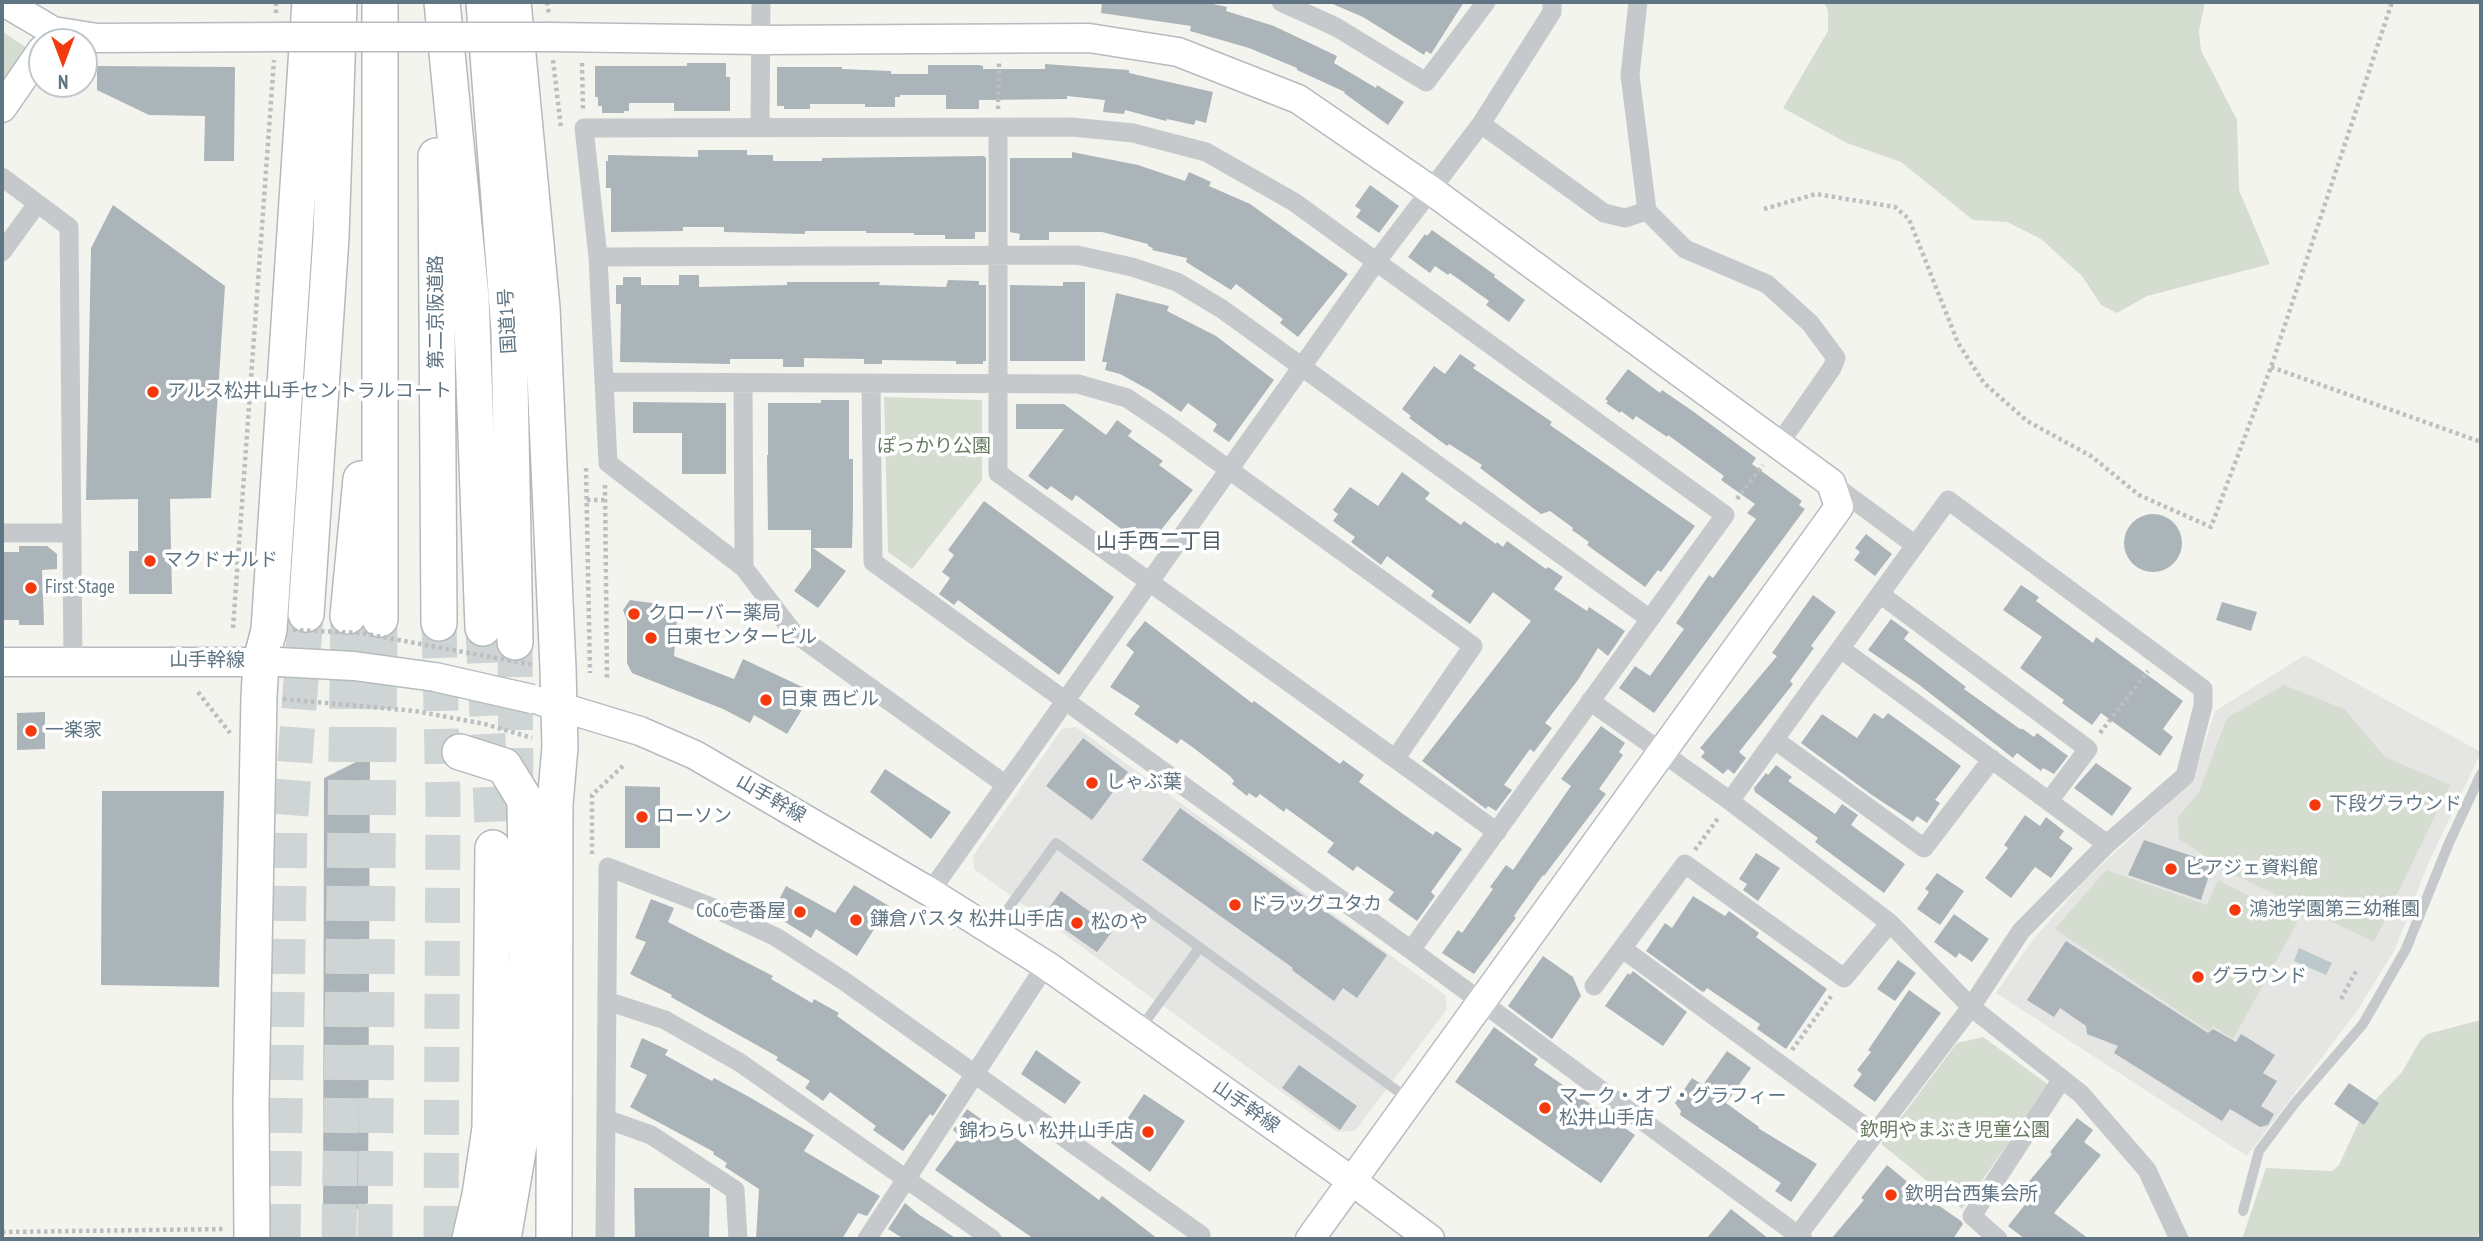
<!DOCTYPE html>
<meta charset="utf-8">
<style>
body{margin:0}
#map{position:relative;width:2483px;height:1241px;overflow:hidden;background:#f4f4ef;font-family:"PT Sans Narrow",sans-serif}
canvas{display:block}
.frame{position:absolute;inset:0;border:4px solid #607584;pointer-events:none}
.north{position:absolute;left:28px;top:28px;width:70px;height:70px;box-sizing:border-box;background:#fff;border:2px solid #bfc8ce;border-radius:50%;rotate:180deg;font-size:19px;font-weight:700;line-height:28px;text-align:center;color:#607584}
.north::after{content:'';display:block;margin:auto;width:24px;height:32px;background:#f5390e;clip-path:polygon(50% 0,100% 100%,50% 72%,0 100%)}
</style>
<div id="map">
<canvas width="2483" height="1241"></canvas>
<div class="frame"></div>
<div class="north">N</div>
</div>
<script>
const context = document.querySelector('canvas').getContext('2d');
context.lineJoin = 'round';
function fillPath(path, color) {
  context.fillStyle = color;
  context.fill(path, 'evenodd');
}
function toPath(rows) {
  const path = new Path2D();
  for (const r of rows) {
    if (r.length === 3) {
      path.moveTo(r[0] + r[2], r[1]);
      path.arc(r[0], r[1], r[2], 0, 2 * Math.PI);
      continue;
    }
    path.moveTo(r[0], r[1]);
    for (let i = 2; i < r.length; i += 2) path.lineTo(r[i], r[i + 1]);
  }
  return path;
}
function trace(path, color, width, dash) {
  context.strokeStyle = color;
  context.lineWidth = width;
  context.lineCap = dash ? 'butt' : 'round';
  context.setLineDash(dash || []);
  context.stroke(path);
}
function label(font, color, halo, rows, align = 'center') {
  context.font = font + ' "PT Sans Narrow","Noto Sans JP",sans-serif';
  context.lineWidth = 7;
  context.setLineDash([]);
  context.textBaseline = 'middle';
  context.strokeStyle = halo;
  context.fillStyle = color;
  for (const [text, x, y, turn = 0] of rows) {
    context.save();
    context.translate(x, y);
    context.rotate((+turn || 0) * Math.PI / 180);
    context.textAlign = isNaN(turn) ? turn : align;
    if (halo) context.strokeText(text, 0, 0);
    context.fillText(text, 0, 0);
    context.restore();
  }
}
const built = toPath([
 [2305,655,2481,752,2428,864,2395,949,2357,1011,2247,1156,1996,993,2032,941,2086,879,2192,782,2215,711],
 [1076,727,1445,995,1447,1009,1355,1131,1337,1132,974,869,973,856,1062,729]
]);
const green = toPath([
 [1824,2,2205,2,2199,31,2201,50,2237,120,2239,190,2270,264,2147,296,2117,313,2101,305,2082,276,2041,239,2007,222,1973,220,1901,162,1847,143,1783,108,1828,31,1828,11],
 [2,31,28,49,2,85],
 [884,397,982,400,982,480,912,569,888,552],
 [2284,685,2344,709,2385,757,2450,785,2374,942,2235,875,2179,839,2178,817,2199,792,2227,718],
 [2106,870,2207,905,2218,880,2298,921,2233,1039,2213,1026,2209,1031,2055,929],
 [2481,1020,2481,1231,2478,1234,2478,1239,2242,1239,2266,1168,2332,1171,2339,1165,2363,1113,2402,1072,2420,1041,2427,1034],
 [1983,1037,2049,1085,1962,1209,1881,1144,1957,1043]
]);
const water = toPath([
 [2299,948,2332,963,2326,975,2294,961]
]);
const building = toPath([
 [1102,2,1204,2,1227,7,1226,11,1274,26,1337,56,1334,63,1376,88,1377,85,1404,102,1388,125,1344,93,1345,92,1297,70,1297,68,1249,48,1190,31,1191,26,1101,13],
 [1328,2,1464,2,1431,54,1426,51,1424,55,1363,17],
 [687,63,726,63,726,77,730,77,730,111,674,111,674,103,629,103,629,111,624,111,624,113,602,113,602,106,598,106,598,97,595,97,595,66,687,66],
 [1045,64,1129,70,1129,73,1213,92,1206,123,1196,120,1194,125,1167,119,1166,121,1125,110,1124,114,1103,112,1105,100,1067,96,1067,99,979,100,979,109,946,109,946,95,900,95,900,97,895,97,895,107,865,107,865,104,810,104,810,109,784,109,784,106,777,106,777,67,842,67,842,69,891,71,891,74,928,74,928,65,979,65,983,66,983,69,1045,69],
 [97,66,235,67,234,161,204,161,205,116,149,115,97,90],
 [698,150,747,150,747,155,773,155,773,161,822,161,822,158,984,156,986,158,986,232,975,232,975,239,945,239,945,235,914,235,914,233,866,233,866,231,805,231,805,234,724,232,724,227,683,227,683,231,611,232,611,188,606,188,606,161,608,161,608,155,698,157],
 [1072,152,1138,165,1185,181,1189,172,1211,182,1209,186,1250,204,1348,274,1298,337,1280,323,1283,319,1236,284,1231,290,1186,262,1187,258,1152,250,1153,248,1148,246,1148,244,1102,232,1049,232,1049,240,1019,240,1020,234,1010,232,1010,158,1072,158],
 [1370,185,1399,206,1379,233,1356,217,1361,210,1355,206],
 [113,205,225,286,211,498,170,499,172,594,129,594,129,551,138,551,138,499,86,500,91,248],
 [1432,230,1495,275,1494,277,1525,300,1509,322,1486,305,1489,301,1450,273,1448,275,1435,266,1430,273,1408,257,1425,234,1427,236],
 [679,275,699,275,699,287,787,285,787,282,880,282,879,285,946,287,948,280,979,281,979,285,986,285,986,361,983,361,983,364,956,364,956,361,882,360,882,364,864,364,864,359,804,358,804,367,783,367,783,359,730,359,730,364,620,362,621,304,616,304,616,285,623,285,623,277,641,277,641,285,679,285],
 [1063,282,1085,282,1085,361,1010,361,1010,285,1063,286],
 [1116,293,1169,306,1167,311,1216,336,1274,380,1229,442,1213,431,1217,424,1188,403,1181,412,1151,391,1120,374,1105,370,1107,362,1102,362],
 [1460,354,1476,365,1473,368,1552,422,1550,425,1695,526,1661,572,1658,570,1645,587,1587,545,1589,542,1572,530,1573,528,1550,511,1541,514,1480,468,1482,465,1449,444,1447,446,1409,418,1411,416,1402,409,1434,366,1445,374],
 [1628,369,1660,393,1662,390,1694,412,1756,458,1752,464,1802,501,1799,505,1805,509,1654,713,1619,688,1635,666,1650,676,1684,629,1676,623,1709,575,1713,578,1756,519,1747,513,1755,504,1721,480,1724,476,1668,435,1667,437,1636,416,1633,420,1621,411,1620,413,1606,403,1608,401,1605,399],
 [821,400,849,400,849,459,853,459,853,509,852,548,813,548,846,571,818,608,794,591,811,568,811,530,768,530,767,455,768,455,768,403,821,403],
 [633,402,726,403,726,474,682,474,682,433,633,433],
 [1016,404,1064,404,1106,435,1117,420,1132,431,1128,436,1163,461,1159,465,1193,490,1144,551,1122,534,1124,531,1076,495,1072,501,1051,486,1047,490,1028,476,1064,429,1016,429],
 [1402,472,1430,493,1425,499,1461,525,1464,521,1496,544,1497,542,1503,547,1507,541,1546,569,1548,567,1563,577,1554,589,1587,611,1589,607,1625,631,1608,656,1598,648,1578,680,1545,723,1552,728,1534,752,1530,749,1504,785,1512,790,1496,811,1488,806,1486,809,1422,761,1531,621,1493,592,1470,624,1431,596,1434,591,1387,556,1381,565,1351,542,1355,537,1333,521,1338,514,1333,510,1350,487,1378,506],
 [984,501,1114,597,1059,675,958,600,954,605,939,594,950,578,942,572,954,555,948,550],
 [2153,543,29],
 [1866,534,1892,554,1875,576,1854,560,1860,552,1855,548],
 [19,546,47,546,57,554,57,569,42,570,44,625,19,625,19,620,2,620,2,552,19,552],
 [2021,585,2039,597,2036,601,2093,643,2096,637,2183,701,2163,729,2173,737,2160,756,2101,713,2092,725,2062,703,2064,700,2020,668,2042,637,2003,610],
 [1813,595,1836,612,1811,646,1814,648,1790,681,1793,684,1739,752,1746,758,1734,774,1728,769,1723,774,1701,757,1705,752,1700,748,1777,656,1772,653],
 [630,600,667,605,665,619,677,619,674,656,734,679,743,659,813,692,787,734,754,715,750,723,723,709,632,673,627,663,627,620,623,610],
 [2222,602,2257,612,2251,631,2216,620],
 [1891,619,1909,632,1904,639,1966,687,1964,689,2020,729,2023,729,2034,737,2037,733,2068,756,2054,774,2043,768,2041,771,2017,753,2013,758,1918,684,1868,650],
 [1145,621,1252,703,1254,701,1340,764,1343,760,1364,775,1359,782,1396,809,1433,835,1436,831,1462,849,1431,892,1435,896,1417,921,1388,900,1394,892,1357,866,1353,871,1327,852,1334,843,1286,808,1284,812,1260,794,1256,798,1249,793,1247,796,1232,784,1234,781,1230,776,1195,749,1181,739,1177,744,1134,714,1140,706,1110,687,1134,652,1126,645],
 [45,712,45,749,17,750,17,713],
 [1874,713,1883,719,1888,713,1961,766,1935,800,1940,803,1927,823,1917,816,1913,822,1872,795,1801,743,1822,714,1857,738],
 [1601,726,1625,743,1619,752,1623,755,1599,789,1606,794,1544,876,1543,875,1514,916,1516,918,1474,974,1442,953,1458,930,1462,933,1493,889,1490,887,1506,865,1513,870,1571,786,1561,779],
 [1083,738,1128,772,1092,820,1046,786],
 [370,755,368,1203,323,1228,324,778],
 [2096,763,2132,788,2112,816,2074,788],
 [1776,765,1792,777,1788,781,1835,814,1842,804,1858,815,1851,825,1905,864,1884,893,1815,842,1818,838,1755,792,1754,788,1766,773,1768,775],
 [885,769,951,812,931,839,870,792],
 [625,786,660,787,660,848,625,848],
 [102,791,224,791,219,987,101,985],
 [1180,808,1387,955,1357,998,1343,988,1334,1001,1292,970,1293,968,1142,860],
 [2025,815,2040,826,2046,817,2064,831,2059,838,2073,848,2051,878,2035,867,2011,898,1985,878,2008,848,2004,845],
 [2144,840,2213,863,2201,900,2128,875],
 [1756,853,1780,868,1758,901,1743,890,1747,884,1739,879],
 [1937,873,1964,891,1940,925,1917,909,1929,892,1925,889],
 [854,885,889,906,857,956,816,929,811,938,772,914,786,886,835,913],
 [1061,891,1114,929,1097,952,1044,915],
 [1693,896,1725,916,1729,911,1759,933,1756,937,1827,989,1786,1049,1757,1029,1760,1024,1707,988,1704,992,1701,991,1646,951,1665,923,1672,928],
 [651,899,674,908,668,922,773,976,771,979,812,1003,814,999,839,1013,837,1016,947,1095,933,1116,930,1114,903,1151,873,1130,876,1126,830,1092,823,1101,805,1088,810,1081,776,1060,778,1057,671,997,672,995,630,974,646,942,635,938],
 [1954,914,1989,939,1972,962,1959,953,1956,958,1934,942],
 [2066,941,2208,1033,2213,1029,2236,1042,2241,1034,2275,1055,2263,1073,2277,1081,2261,1106,2274,1114,2268,1125,2260,1127,2230,1109,2222,1121,2114,1053,2118,1046,2087,1034,2086,1026,2060,1008,2054,1017,2027,1000],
 [1543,956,1573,977,1581,996,1552,1039,1508,1006],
 [1898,960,1916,973,1895,1001,1877,989],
 [1633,971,1687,1012,1663,1046,1605,1006,1628,973,1630,975],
 [1909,990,1941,1013,1875,1102,1853,1086,1862,1074,1857,1070,1871,1052,1868,1050],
 [1494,1027,1538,1059,1534,1065,1635,1135,1601,1183,1455,1082],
 [642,1038,668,1050,665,1055,712,1081,714,1078,751,1098,814,1135,804,1151,880,1196,867,1216,858,1213,842,1239,756,1239,759,1189,725,1167,727,1163,713,1154,714,1152,630,1107,647,1075,630,1067],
 [1036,1050,1081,1082,1065,1104,1021,1074],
 [1727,1051,1751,1068,1726,1103,1759,1127,1758,1128,1817,1164,1791,1202,1775,1191,1781,1183,1680,1115,1681,1111,1675,1103,1692,1078,1703,1085],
 [1299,1065,1357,1106,1340,1130,1282,1088],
 [2349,1083,2379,1103,2364,1125,2334,1104],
 [1144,1094,1185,1121,1150,1172,1111,1143],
 [967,1109,999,1132,1002,1128,1099,1200,1102,1196,1158,1239,1034,1239,935,1170,960,1136,953,1130],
 [2077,1118,2093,1130,2084,1142,2101,1155,2054,1213,2089,1239,2025,1239,2008,1226,2035,1192,2026,1185,2052,1154,2050,1152],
 [1887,1165,1921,1193,1961,1221,1963,1224,1953,1239,1831,1239,1864,1200,1861,1198],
 [634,1188,710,1188,709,1239,635,1239],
 [905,1203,918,1214,957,1239,904,1239,888,1229],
 [1731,1209,1769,1239,1706,1239]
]);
const highwayTunnel = toPath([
 [439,623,443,799,441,1239],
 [483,628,493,848],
 [515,642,516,803],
 [283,1239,290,826,306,614],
 [339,1239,348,616],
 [375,1239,380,619]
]);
const path = toPath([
 [547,2,549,15],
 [276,13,276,2],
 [553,60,561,128],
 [582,63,583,110],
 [998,109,999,61],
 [1764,209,1816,194,1895,207,1909,219,1958,343,1984,383,2027,421,2091,456,2139,495,2211,527,2271,367,2392,2],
 [2271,367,2481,442],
 [586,468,590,673],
 [605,485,607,680],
 [1737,499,1763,465],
 [587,500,605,500],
 [233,628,274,60],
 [198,692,230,733],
 [2100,733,2148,671],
 [1695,850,1719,817],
 [592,854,592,795,623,766],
 [2341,999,2356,971],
 [1792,1050,1832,995],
 [2,1232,226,1229]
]);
const lane = toPath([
 [994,928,1056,843,1410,1100],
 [1140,1029,1200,947],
 [2243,1211,2259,1151,2295,1103,2363,1024,2406,949,2449,843,2481,774]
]);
const street = toPath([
 [1281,2,1336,27,1426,82,1486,2],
 [1638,2,1630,75,1647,211,1685,249,1767,284,1810,323,1836,358,1832,368,1779,444],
 [1481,124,1604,213,1625,218,1647,211],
 [760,127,761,2],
 [998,127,998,473,1497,832],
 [2,177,69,227,73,662],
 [2,252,37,204],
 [598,257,1077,255,1132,267,1177,282,1222,309,1650,619],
 [605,382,1078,384,1127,398,1170,427,1473,646,1395,759],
 [743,383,744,568],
 [871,383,873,562,1411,950,1803,1239],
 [1831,483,1915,545],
 [2,533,72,533],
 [1880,594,2088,749,2049,801],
 [1841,649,2107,844],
 [1590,701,1730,801,1890,923,1844,978,1685,864,1594,986],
 [1775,740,1924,848,1992,759],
 [1006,785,793,632,744,568,608,463,598,257,584,128,1072,127,1133,133,1206,152,1294,202,1725,515,1411,950],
 [1730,801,1948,500,2203,689,2203,706,2185,776,2107,844,2021,931,1971,1007,1798,1235],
 [930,892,1376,262,1481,124,1552,12,1552,2],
 [1890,923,1971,1007,2081,1094,2147,1170,2179,1239],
 [1623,949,1875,1134],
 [607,1001,665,1020,739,1062,992,1239],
 [606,1119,651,1135,735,1190,738,1239],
 [605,1239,608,867,709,906,776,937,844,981,1201,1235,1198,1239],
 [867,1239,1046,965],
 [1998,1239,1972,1216,2062,1079]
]);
const secondary = toPath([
 [4,2,53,31,97,38,285,37],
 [551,37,760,40,1089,38,1178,52,1298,99,1432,191,1831,483,1839,507,1310,1239],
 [2,108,42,50],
 [2,662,279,662],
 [541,701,640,731,695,755,930,892,1046,965,1352,1181,1430,1239]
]);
const highway = toPath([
 [380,2,380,619],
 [442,2,471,297,483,628],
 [484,2,509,331,515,642],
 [513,2,542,308,558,668,560,747,555,804,554,1239],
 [436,156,439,623],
 [306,614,331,237,339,2],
 [348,616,361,479],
 [460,752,504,766,525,800,527,954,525,1072,520,1139,503,1239],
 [252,1239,251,1103,259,697,261,661,269,630,310,2],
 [470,1239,480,1195,490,1128,493,848]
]);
const pathBridge = toPath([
 [293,630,361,633,534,665],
 [283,699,415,711,485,724,532,738]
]);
const secondaryBridge = toPath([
 [285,37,551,37],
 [279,662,354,666,435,677,532,699]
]);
const markers = [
 [153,392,7,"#f5390e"],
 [150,561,7,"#f5390e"],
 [31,588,7,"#f5390e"],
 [634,614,7,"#f5390e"],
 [651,638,7,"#f5390e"],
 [766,700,7,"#f5390e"],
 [31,731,7,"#f5390e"],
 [1092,783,7,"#f5390e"],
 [2315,805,7,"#f5390e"],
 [642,817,7,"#f5390e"],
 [2171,869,7,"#f5390e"],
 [1235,905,7,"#f5390e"],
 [2235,910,7,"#f5390e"],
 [800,912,7,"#f5390e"],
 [856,920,7,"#f5390e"],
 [1077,923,7,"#f5390e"],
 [2198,977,7,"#f5390e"],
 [1545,1108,7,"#f5390e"],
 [1148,1132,7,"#f5390e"],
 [1891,1195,7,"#f5390e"]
];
const streetNames = [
 ["第二京阪道路",437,312,-90],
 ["国道1号",508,321,-93],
 ["山手幹線",207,661],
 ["山手幹線",771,799,30],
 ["山手幹線",1246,1107,35]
];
const poiNames = [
 ["アルス松井山手セントラルコート",167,392],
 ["マクドナルド",164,561],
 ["First Stage",45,588],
 ["クローバー薬局",648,614],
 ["日東センタービル",665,638],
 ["日東 西ビル",780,700],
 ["一楽家",45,731],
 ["しゃぶ葉",1106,783],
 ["下段グラウンド",2329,805],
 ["ローソン",656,817],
 ["ピアジェ資料館",2185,869],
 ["ドラッグユタカ",1249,905],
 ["鴻池学園第三幼稚園",2249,910],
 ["CoCo壱番屋",786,912,"right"],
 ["鎌倉パスタ 松井山手店",870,920],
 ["松のや",1091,923],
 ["グラウンド",2212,977],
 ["マーク・オブ・グラフィー",1559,1097],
 ["松井山手店",1559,1119],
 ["錦わらい 松井山手店",1134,1132,"right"],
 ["欽明台西集会所",1905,1195]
];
const parkNames = [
 ["ぽっかり公園",934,447],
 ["欽明やまぶき児童公園",1955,1131]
];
const neighbourhoodNames = [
 ["山手西二丁目",1159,542]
];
fillPath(built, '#e5e5e3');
fillPath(green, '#d5dcd0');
fillPath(water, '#bbc9cd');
fillPath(building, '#abb4b9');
trace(highwayTunnel, '#cfd4d4', 35, [35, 18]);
trace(secondary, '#b5bbbf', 31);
trace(highway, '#b5b9bc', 38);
trace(path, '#bcbfc1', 4.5, [3.5, 3.5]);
trace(lane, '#c6c9cc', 10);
trace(street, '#c6c9cc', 19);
trace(secondary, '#fff', 28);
trace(highway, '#fff', 35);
trace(secondaryBridge, '#b5bbbf', 31, []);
trace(pathBridge, '#bcbfc1', 4.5, [3.5, 3.5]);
trace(secondaryBridge, '#fff', 28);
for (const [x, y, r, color] of markers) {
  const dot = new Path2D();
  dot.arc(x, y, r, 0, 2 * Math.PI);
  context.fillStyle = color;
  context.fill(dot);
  trace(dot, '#fff', 2.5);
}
label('19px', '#607584', '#fff', streetNames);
label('19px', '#607584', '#fff', poiNames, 'left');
label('19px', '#667a5f', '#fff', parkNames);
label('21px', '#4e5e68', '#fff', neighbourhoodNames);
</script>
